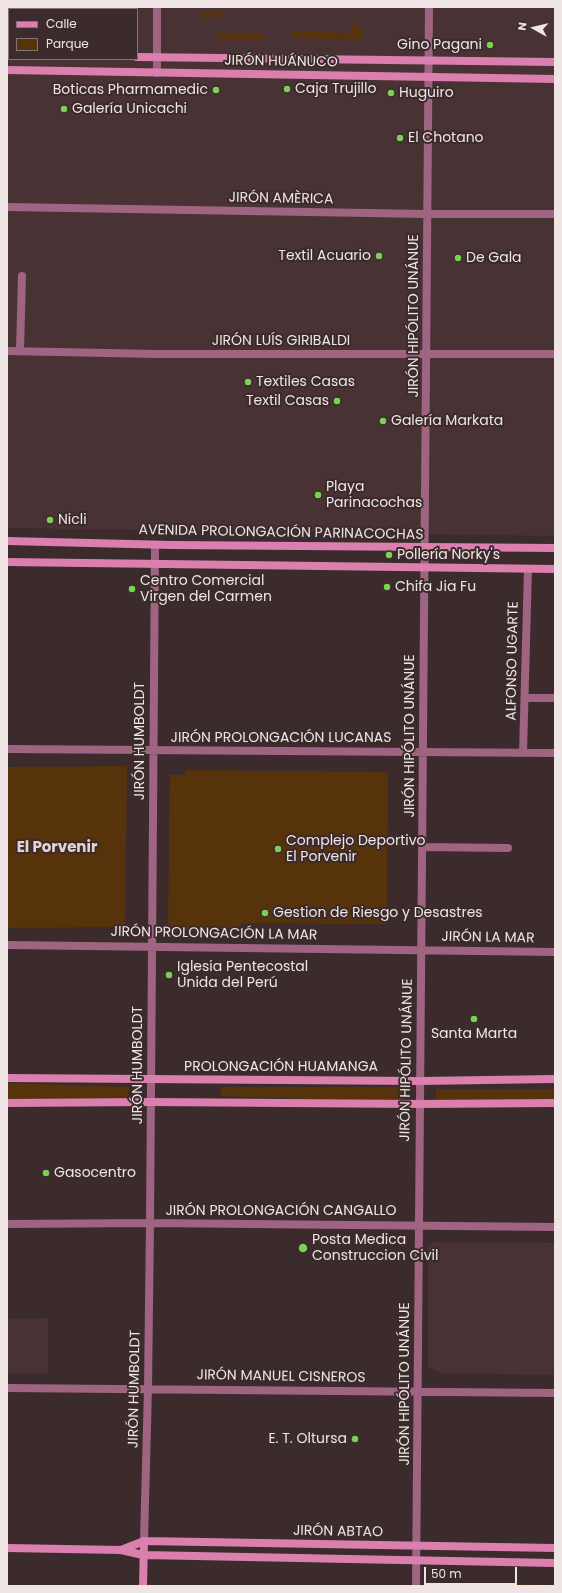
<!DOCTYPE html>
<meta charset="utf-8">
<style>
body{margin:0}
#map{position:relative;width:562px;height:1593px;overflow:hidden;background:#3b2b2c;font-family:Poppins,sans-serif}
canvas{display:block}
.frame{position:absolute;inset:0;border:8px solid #efe5e5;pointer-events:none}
.legend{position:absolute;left:8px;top:8px;width:130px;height:52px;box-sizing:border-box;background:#3b2b2c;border:1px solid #837576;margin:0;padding:5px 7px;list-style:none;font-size:12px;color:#efe5e5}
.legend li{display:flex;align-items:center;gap:8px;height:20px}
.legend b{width:20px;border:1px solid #837576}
.north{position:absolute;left:514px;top:8px;width:40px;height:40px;-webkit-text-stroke:3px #3b2b2c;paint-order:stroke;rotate:278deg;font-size:11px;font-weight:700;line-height:16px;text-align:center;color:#efe5e5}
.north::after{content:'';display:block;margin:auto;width:14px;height:18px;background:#efe5e5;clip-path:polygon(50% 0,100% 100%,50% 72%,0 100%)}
.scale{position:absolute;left:424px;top:1567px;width:93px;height:18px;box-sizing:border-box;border:2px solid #efe5e5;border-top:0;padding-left:5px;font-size:12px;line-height:14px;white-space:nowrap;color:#efe5e5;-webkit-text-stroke:3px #3b2b2c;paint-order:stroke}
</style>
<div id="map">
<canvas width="562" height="1593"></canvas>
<div class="frame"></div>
<ul class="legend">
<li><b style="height:5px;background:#db7fae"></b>Calle</li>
<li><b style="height:11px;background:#57330c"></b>Parque</li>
</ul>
<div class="north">N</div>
<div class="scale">50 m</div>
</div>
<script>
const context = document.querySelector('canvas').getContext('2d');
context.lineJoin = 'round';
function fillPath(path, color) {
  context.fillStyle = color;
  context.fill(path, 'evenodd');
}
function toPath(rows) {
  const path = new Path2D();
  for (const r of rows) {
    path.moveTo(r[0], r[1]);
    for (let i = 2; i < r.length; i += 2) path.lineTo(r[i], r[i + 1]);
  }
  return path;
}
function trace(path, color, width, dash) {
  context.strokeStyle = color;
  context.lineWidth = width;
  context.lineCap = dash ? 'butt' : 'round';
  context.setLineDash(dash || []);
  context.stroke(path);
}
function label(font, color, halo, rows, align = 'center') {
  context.font = font + ' Poppins,sans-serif';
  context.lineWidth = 4;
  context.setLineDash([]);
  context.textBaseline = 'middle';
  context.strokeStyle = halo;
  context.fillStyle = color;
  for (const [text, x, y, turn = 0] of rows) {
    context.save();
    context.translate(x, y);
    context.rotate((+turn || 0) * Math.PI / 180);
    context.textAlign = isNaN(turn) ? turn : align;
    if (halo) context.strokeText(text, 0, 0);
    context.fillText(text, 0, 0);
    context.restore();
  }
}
const built = toPath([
 [7,7,555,7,555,536,7,528],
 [9,9,137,9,137,59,9,59],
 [435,1242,555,1243,555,1375,442,1373,428,1367,428,1246],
 [48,1318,48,1373,7,1373,7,1319]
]);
const green = toPath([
 [201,11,222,11,222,18,201,18],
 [351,25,360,25,363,40,291,38,291,31,351,33],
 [217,34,263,34,263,39,217,39],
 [127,766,125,927,7,928,7,767],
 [185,770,388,772,387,924,241,923,240,931,168,930,170,775,185,775],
 [7,1083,129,1087,128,1103,7,1099],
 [221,1087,394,1087,401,1088,403,1094,402,1102,220,1096],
 [436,1089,555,1089,555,1103,436,1103],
 [508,1584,555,1585,555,1586,508,1586]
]);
const street = toPath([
 [157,73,157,7],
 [7,207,428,214,555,214],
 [7,351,156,354,555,354],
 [20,351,22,276],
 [525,698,555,698],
 [7,749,555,753],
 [523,753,528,569],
 [422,847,508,848],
 [7,945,555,952],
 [7,1224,150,1223,555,1227],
 [7,1388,555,1393],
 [144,1541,148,1388,150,1223,155,545],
 [416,1586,429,7]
]);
const secondary = toPath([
 [7,56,9,56],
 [137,57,555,62],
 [7,70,555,79],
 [7,541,172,545,555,548],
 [7,562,555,569],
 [7,1078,420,1081,555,1079],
 [7,1103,150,1102,420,1104,555,1103],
 [7,1548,121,1550,143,1555,555,1563],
 [121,1550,144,1541,555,1548],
 [143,1586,144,1541]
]);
const markers = [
 [490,45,4,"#7ad156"],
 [287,89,4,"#7ad156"],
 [216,90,4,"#7ad156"],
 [391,93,4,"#7ad156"],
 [64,109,4,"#7ad156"],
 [400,138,4,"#7ad156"],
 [379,256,4,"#7ad156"],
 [458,258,4,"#7ad156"],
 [248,382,4,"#7ad156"],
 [337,401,4,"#7ad156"],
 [383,421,4,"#7ad156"],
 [318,495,4,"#7ad156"],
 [50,520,4,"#7ad156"],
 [389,555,4,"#7ad156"],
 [387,587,4,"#7ad156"],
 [132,589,4,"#7ad156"],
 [278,849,4,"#7ad156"],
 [265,913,4,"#7ad156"],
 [169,975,4,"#7ad156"],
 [474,1019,4,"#7ad156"],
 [46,1173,4,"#7ad156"],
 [303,1248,5,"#7ad156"],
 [355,1439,4,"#7ad156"]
];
const poiNames = [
 ["Gino Pagani",482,45,"right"],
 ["Caja Trujillo",295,89],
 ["Boticas Pharmamedic",208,90,"right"],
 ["Huguiro",399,93],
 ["Galería Unicachi",72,109],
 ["El Chotano",408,138],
 ["Textil Acuario",371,256,"right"],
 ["De Gala",466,258],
 ["Textiles Casas",256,382],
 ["Textil Casas",329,401,"right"],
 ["Galería Markata",391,421],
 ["Playa",326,487],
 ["Parinacochas",326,503],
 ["Nicli",58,520],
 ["Pollería Norky's",397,555],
 ["Centro Comercial",140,581],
 ["Virgen del Carmen",140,597],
 ["Chifa Jia Fu",395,587],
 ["Complejo Deportivo",286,841],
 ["El Porvenir",286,857],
 ["Gestion de Riesgo y Desastres",273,913],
 ["Iglesia Pentecostal",177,967],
 ["Unida del Perú",177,983],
 ["Santa Marta",474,1034,"center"],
 ["Gasocentro",54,1173],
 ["Posta Medica",312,1240],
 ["Construccion Civil",312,1256],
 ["E. T. Oltursa",347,1439,"right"]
];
const streetNames = [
 ["JIRÓN HUÁNUCO",281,62,1],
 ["JIRÓN AMÈRICA",281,199,1],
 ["JIRÓN HIPÓLITO UNÁNUE",414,316,-90],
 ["JIRÓN LUÍS GIRIBALDI",281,341],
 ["AVENIDA PROLONGACIÓN PARINACOCHAS",281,533,1],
 ["ALFONSO UGARTE",513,661,-89],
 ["JIRÓN HIPÓLITO UNÁNUE",410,736,-90],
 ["JIRÓN PROLONGACIÓN LUCANAS",281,738],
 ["JIRÓN HUMBOLDT",140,741,-90],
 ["JIRÓN PROLONGACIÓN LA MAR",214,934,1],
 ["JIRÓN LA MAR",488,938,1],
 ["JIRÓN HIPÓLITO UNÁNUE",407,1060,-89],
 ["JIRÓN HUMBOLDT",138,1065,-90],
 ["PROLONGACIÓN HUAMANGA",281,1067],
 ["JIRÓN PROLONGACIÓN CANGALLO",281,1211],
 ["JIRÓN MANUEL CISNEROS",281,1377,1],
 ["JIRÓN HIPÓLITO UNÁNUE",405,1384,-90],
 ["JIRÓN HUMBOLDT",135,1389,-89],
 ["JIRÓN ABTAO",338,1532,1]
];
const neighbourhoodNames = [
 ["El Porvenir",57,848]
];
fillPath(built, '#493234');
fillPath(green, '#57330c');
trace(street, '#9e6481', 8);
trace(secondary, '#db7fae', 8);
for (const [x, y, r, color] of markers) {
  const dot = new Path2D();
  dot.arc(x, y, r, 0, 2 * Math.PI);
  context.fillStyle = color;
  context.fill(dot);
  trace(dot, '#3b2b2c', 1.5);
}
label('14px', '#efe5e5', '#3b2b2c', poiNames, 'left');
label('14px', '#efe5e5', '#3b2b2c', streetNames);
label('bold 15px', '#e7d2d3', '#3b2b2c', neighbourhoodNames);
</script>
